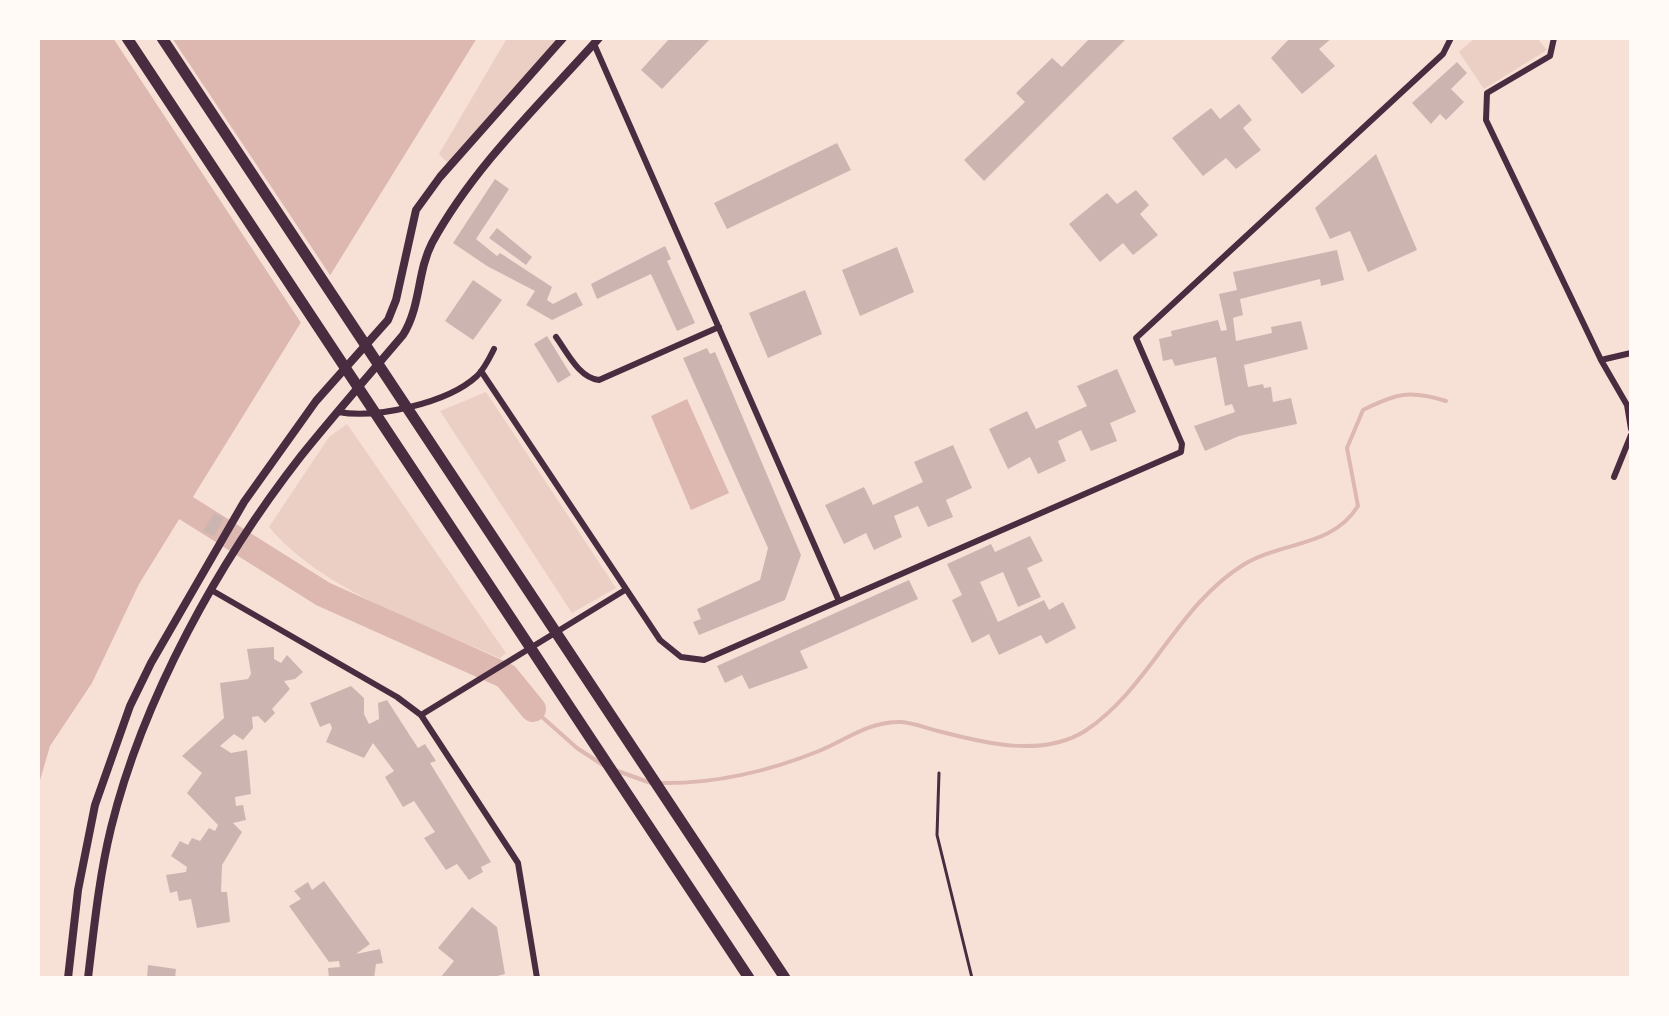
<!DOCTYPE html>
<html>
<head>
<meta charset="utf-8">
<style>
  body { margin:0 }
  #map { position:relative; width:1669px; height:1016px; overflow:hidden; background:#f7e1d7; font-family:Jost,sans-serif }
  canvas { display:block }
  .frame { position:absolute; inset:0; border:40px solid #fffaf5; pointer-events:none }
</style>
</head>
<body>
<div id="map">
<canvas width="1669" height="1016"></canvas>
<div class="frame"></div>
</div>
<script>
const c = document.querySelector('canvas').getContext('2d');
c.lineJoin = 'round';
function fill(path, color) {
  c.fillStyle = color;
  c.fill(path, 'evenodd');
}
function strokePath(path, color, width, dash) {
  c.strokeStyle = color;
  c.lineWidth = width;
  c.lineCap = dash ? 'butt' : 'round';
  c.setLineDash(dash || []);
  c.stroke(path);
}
const green = new Path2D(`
  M507 38H564L450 165 439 154Z
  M1475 38H1537L1547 50 1484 89 1459 52Z
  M486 392 616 588 572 613 440 411Z
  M347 424 506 653 500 658C427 626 320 589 269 527L329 437Z`);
const water = new Path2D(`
  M38 38H477L139 584 92 683 50 746 38 787Z
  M687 399 729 493 691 510 651 416Z`);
const pier = new Path2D(`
  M113 38H172L334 281 305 329Z`);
const stream = new Path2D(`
  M533 709 577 748 603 765
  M615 770 651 783
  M660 783C716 784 767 772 819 751 846 740 866 723 897 722 910 721 925 728 938 731 984 743 1042 758 1085 731 1149 689 1177 606 1243 565 1281 541 1332 548 1358 506L1347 448 1363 410C1397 393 1409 390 1446 401`);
const river = new Path2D(`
  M159 491 323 594 506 676 533 709`);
const building = new Path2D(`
  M670 38H711L662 89 641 70Z
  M1090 38H1127L984 181 964 160 1025 102 1016 93 1052 58 1062 67Z
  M1290 38H1332L1319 49 1335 66 1302 94 1271 58Z
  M1457 62 1467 73 1451 89 1464 102 1446 120 1440 114 1431 124 1412 103Z
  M1239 104 1252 120 1243 128 1261 150 1236 169 1226 158 1203 176 1172 138 1211 108 1220 119Z
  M837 143 851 170 727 229 714 203Z
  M1376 154 1417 250 1368 272 1350 231 1330 239 1315 208Z
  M495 179 509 189 476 239 497 256 500 253 552 287 547 300 553 304 576 292 583 305 552 320 526 305 535 291 487 266 453 243Z
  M1136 190 1149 205 1140 214 1158 235 1133 255 1123 243 1100 262 1069 224 1107 193 1117 204Z
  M497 228 532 257 526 265 489 238Z
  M665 246 671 259 667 261 695 323 677 331 651 274 597 299 591 284Z
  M897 247 914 292 860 316 842 270Z
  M1337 250 1344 280 1321 286 1320 279 1240 299 1243 315 1233 318 1236 341 1272 333 1271 327 1301 321 1308 349 1244 365 1248 387 1263 384 1264 388 1271 387 1273 402 1291 398 1297 424 1239 436 1205 451 1194 426 1235 412 1232 404 1225 406 1216 357 1175 366 1172 359 1163 361 1159 339 1172 336 1171 331 1218 320 1221 331 1227 330 1219 294 1237 290 1233 272Z
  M473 280 502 300 473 340 445 321Z
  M805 290 822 334 768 358 749 313Z
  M547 336 571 375 558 383 534 344Z
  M707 348 710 354 715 352 801 555 785 600 699 635 693 622 701 619 697 609 760 580 768 548 683 358Z
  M1117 369 1136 412 1110 423 1117 441 1091 451 1081 430 1058 441 1066 461 1038 474 1030 457 1008 469 989 429 1027 411 1036 429 1087 406 1077 386Z
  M953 445 972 488 946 500 953 517 928 527 918 506 894 516 902 537 874 550 866 533 844 544 825 505 864 487 873 505 923 482 914 462Z
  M214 513 224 518 214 536 203 531Z
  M1030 536 1043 561 1027 568 1041 597 1018 607 1003 572 980 582 998 622 1044 600 1049 610 1063 602 1076 628 1046 644 1041 635 999 655 989 634 972 643 952 600 962 595 947 564 991 544 995 552Z
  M909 580 918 599 800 651 808 668 749 689 742 675 725 683 717 666Z
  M274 647V659L281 663 287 655 303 672 295 679 284 681 290 689 272 709 275 713 265 723 258 716 252 717 253 728 243 740 234 734 220 746 231 753 247 750 251 794 235 797 236 806 243 805 246 820 233 823 242 832 222 865 221 892H227L230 922 197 928 191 899 179 901 177 891 170 893 166 875 186 872 187 867 171 856 180 841 188 845 192 838 200 841 209 828 215 831 218 825 187 793 202 773 182 756 224 718 220 683 248 679 251 674 247 649Z
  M351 686 364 698V714L369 724 379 719 378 703 387 700 418 748 425 744 436 761 430 763 491 862 481 867 483 872 469 880 457 864 446 870 424 838 435 832 414 801 403 807 385 777 394 771 373 743 364 758 326 742 332 728 330 723 320 727 310 703Z
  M324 881 370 944 356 954 380 949 383 963 376 964 374 978H329L328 968 340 967 339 961 329 962 289 906 301 899 294 891 308 882 312 890Z
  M472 907 497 927 505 974 489 978H440L454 961 438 948Z
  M148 965 176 969 175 978H147Z`);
const service = new Path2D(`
  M939 773 937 835 972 978`);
const minor = new Path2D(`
  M1554 38 1550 56 1487 93 1486 120 1601 360 1627 405 1631 429
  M594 44 839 601
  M556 337C567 352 579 378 599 380L719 327
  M1601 360 1631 353
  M481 371 660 640 681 657 704 660 1181 452 1182 444 1136 338 1443 54 1451 38
  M338 412C376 419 448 403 477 376 485 368 489 359 494 349
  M1614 477 1631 435
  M213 591 397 697 421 715 518 863 537 978
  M421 715 625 590`);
const tertiary = new Path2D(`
  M68 978 78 890 95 805 130 706 151 663 244 502 316 401 388 320 396 300 416 210 440 177 563 38
  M88 978C94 928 99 877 111 828 143 698 219 561 301 456 334 415 369 375 403 335 421 306 417 272 432 243 474 166 541 103 599 38`);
const motorway = new Path2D(`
  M127 38 749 978
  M162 38 785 978`);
fill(green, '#ebcfc5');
fill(water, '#dcb8b0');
fill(pier, '#f7e1d7');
strokePath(stream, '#dcb8b0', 4);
strokePath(river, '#dcb8b0', 26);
fill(building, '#ccb4b1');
strokePath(service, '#4a2c40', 3);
strokePath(minor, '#4a2c40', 6);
strokePath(tertiary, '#4a2c40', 8);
strokePath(motorway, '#4a2c40', 11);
</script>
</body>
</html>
